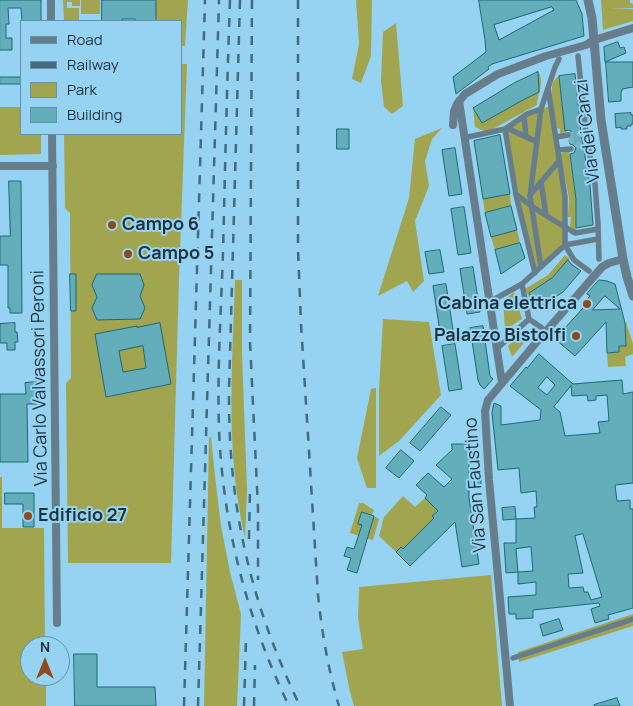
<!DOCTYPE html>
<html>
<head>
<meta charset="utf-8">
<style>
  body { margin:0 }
  #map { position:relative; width:633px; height:706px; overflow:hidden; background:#96d2f1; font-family:Manrope,sans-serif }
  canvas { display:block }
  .legend { position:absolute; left:20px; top:20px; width:162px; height:115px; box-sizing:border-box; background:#96d2f1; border:1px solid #6492aa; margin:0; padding:6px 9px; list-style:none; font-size:15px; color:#1a333f }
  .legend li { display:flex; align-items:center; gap:10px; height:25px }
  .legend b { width:25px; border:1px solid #6492aa }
  .north { position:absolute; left:20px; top:636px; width:50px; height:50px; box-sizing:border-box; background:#96d2f1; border:1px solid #6492aa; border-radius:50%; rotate:0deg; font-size:14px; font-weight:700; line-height:20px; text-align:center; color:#1a333f }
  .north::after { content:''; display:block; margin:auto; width:18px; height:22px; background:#8e4a1d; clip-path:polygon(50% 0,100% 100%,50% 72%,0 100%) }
</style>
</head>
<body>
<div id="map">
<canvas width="633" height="706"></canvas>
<ul class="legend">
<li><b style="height:6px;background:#667e8b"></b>Road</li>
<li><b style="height:6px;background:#456a7c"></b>Railway</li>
<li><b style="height:14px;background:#a2a54f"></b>Park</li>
<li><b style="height:14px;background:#64adba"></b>Building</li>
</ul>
<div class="north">N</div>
</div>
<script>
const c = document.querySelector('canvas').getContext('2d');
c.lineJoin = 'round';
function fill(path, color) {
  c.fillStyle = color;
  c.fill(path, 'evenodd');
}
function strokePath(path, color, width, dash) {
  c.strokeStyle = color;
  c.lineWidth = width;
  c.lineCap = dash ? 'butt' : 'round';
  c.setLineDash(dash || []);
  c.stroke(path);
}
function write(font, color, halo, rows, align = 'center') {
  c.font = font + ' Manrope,sans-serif';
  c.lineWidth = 4;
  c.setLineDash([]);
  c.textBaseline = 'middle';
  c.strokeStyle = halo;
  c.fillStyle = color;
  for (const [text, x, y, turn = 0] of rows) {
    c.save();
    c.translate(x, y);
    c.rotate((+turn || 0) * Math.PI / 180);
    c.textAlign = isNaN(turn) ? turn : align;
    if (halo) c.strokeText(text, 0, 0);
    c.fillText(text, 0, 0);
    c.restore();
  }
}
const green = new Path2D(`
  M63 0H80V6H72V2H67V8H79V21H64Z
  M81 0H100V14H81Z
  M156 0H188L185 46H181V21H156Z
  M356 0H372L371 56 361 83 352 79 359 44Z
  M601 0H630V3L633 4V8H609L633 9V21L603 30Z
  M396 23 403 106 392 114 384 107 381 81 383 32Z
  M181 64H187L179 278 171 563H68L66 383 71 378 70 213 65 208 64 134H181Z
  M538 71C545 83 538 92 537 105L487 132 475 127 473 108 482 122 521 101 539 92 538 73H536L535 72Z
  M559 76 566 132 560 134V129L557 128C555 116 551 99 552 86 553 81 556 78 559 76Z
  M551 106 565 197V245L535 273 505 129 541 109Z
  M0 107H21V134H41V154L0 155Z
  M442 128 432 139 425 161 429 186 415 221 424 281 413 292 407 281 378 296 409 198 415 139Z
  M569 151 576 199V232L570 226 571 217H568L569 198 560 154Z
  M510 194 511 206 485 213 483 199Z
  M517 230 520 243 495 250 491 237Z
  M565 255 570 259 552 278 529 293 538 306 534 308 525 289 548 275Z
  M235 280H242V353L247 490 245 539C241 519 237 499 235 478 228 412 233 346 235 280Z
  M514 292 522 319 505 330 503 301Z
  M383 319 429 322 441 395 399 441 379 456V390Z
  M626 322 633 344V354L625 357 626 366 608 367 607 353 619 352V346H626L625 323Z
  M525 329 529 337 512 357 508 346Z
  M376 388V488H367L357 458 371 389Z
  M211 437 215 476 221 526 230 572 241 614 237 706H204L209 438Z
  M0 477H2V528H44L45 646H30V676H46V706H0Z
  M403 496 415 507 425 498 438 510 432 516 434 518 403 549 401 548 396 552 379 536 384 517Z
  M359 503H363L374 510 372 515 359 524 362 525 361 528 374 516 379 519 373 540 350 533Z
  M491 575 502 706H354L350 692 342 652 363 649 358 618 359 587Z
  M633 614V626L519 662 518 652Z`);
const building = new Path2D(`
  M0 0H41V21H22L21 8H8L9 24H6V38H12V50H0Z
  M102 0H156V21H135V19H122V21H102Z
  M479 0H576L582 14 584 36 492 64 488 67 489 69 456 94 453 77 486 52 485 40ZM552 7 554 10 499 40 494 25Z
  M618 42 620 48 624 47 626 53 605 62 604 47Z
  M606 62H633V87L622 89V91L621 92V101L609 102Z
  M538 72 539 92 521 101 482 123 473 108 514 83Z
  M575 74 581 133 590 185 593 225 576 228V199L570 154 574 153 576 148 573 145 570 144 569 140 572 137V132L569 130 565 131 559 76Z
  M0 77H21V84H0Z
  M631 113V115H633V124H631V126H627V129H621V127L616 128 615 114Z
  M337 129H349V149H337Z
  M500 135 510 194 483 199 474 141Z
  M455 148 462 194 449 196 442 150Z
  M9 181H21L22 313H10V308H8V265H0V236H10Z
  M511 206 517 230 491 237 485 213Z
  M464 207 471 253 458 255 451 209Z
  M520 243 525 258 501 274 495 250Z
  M440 250 444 272 429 274 425 252Z
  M568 260 571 264 581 271 563 292 539 308 529 293 552 278Z
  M473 267 480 312 467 314 460 269Z
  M70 274H76V311H71Z
  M97 274H140L144 285 140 296 145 308 140 319 97 320 92 308 97 297 92 285Z
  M599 280 607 281 615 284 625 323 626 346H619V352L607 353 606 322 575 356 555 339 584 307 582 305 590 296 587 294ZM605 296 620 309 593 310Z
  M446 284 453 330 440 332 433 286Z
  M15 323V332H17L18 342H15V350H7V343H0V324Z
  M160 323 171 384 106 397 95 334 137 326V327ZM143 346 146 368 123 372 119 351Z
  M483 326 490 376 493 379 484 389 480 385 478 380 470 328Z
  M455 344 462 389 449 391 442 346Z
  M539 354 573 384 622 380 623 394 633 392V483L615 485 617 501 630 500V509H633V608L608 615 609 619 595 623 591 609 600 606 599 603 533 610V618L516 619V614H509L508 597 536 595V582L518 584V572L506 573 504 543H516V519L535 518 534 507H537L536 491 521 493 519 468 498 470 492 413 493 407 494 403 501 406V425L540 420 541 410 510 386 526 367 527 368ZM547 377 555 385 547 395 538 388ZM571 386 572 396 587 395 588 401 596 400V396L607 395 609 421 598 422 600 433 565 436 560 412 554 407ZM583 534 602 597 591 600 588 592H584L583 587 569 588 568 574 583 573 575 536ZM531 547 533 571 518 572 516 549Z
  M38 382V404H27L28 462H0V394H26L25 383Z
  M441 407 451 415 420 451 410 443Z
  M452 444H469V476L481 475V486H469V498L479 564 462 567 455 522 410 566 396 552 401 547 403 549 434 518 432 516 438 511 425 498 427 495 416 485 428 473 444 487 452 479 436 465 452 450Z
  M401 450 414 461 399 478 386 468Z
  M5 493H34V527H23V504H5Z
  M515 507 516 519 503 520 502 508Z
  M362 512 374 516 357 573 347 570 351 558 344 556 347 547 354 549 362 525 358 524Z
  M559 619 563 630 543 636 540 625Z
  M74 654H97V687H155L156 706H75Z
  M617 698 620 706H595L594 705Z`);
const pedestrianTunnel = new Path2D(`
  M568 135 582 134
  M569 139 582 147`);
const pedestrian = new Path2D(`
  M578 56 586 133 595 184 598 224 599 259
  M524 116 526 137
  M507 128 537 142
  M468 137 505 129
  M556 137 568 135
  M558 150 571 149
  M541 182 546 215
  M517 195C535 210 555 221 575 233L598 229
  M530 195 559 161
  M541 267 530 196 541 109 555 67 559 59
  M589 271 574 260 565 245 598 239
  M535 273 516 195 505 129 527 114 541 109
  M493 300 522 284
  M542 328 529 319 522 284 565 245V197L548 88
  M500 346 529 319
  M513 658 633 619`);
const minor = new Path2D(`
  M51 0V21
  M459 101 502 383
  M453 125 454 111 457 104 465 94 498 74 546 56 586 45 594 40 633 28
  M52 134 57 623
  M0 166H53
  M510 706 489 480 485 411 488 400 535 344 602 267 609 263 623 259`);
const tertiary = new Path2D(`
  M588 0 592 18 601 120 614 202 623 259 627 277 633 296`);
const rail = new Path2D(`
  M230 0C227 84 225 169 223 253 221 312 217 371 219 430 223 526 247 619 289 706
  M240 0 229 390C228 506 250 602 300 706
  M252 0 250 342 258 508V580
  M298 0V249L301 324 318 595C322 633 328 669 339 706
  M249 539 250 489
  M184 706 205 0
  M198 706 219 0
  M244 706 246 639
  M254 706 255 665`);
const markers = [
  [112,225,5,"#8e4a1d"],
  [128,254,5,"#8e4a1d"],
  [587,304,5,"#8e4a1d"],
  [576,336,5,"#8e4a1d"],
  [28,516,5,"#8e4a1d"]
];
const streetNames = [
  ["Via dei Canzi",588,131,-97],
  ["Via Carlo Valvassori Peroni",40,378,-91],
  ["Via San Faustino",476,485,-94]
];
const poiNames = [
  ["Campo 6",122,225],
  ["Campo 5",138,254],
  ["Cabina elettrica",577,304,"right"],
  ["Palazzo Bistolfi",566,336,"right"],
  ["Edificio 27",38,516]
];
fill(green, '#a2a54f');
fill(building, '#64adba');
strokePath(building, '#1b6a77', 1);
strokePath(pedestrianTunnel, '#7db2cd', 5.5, [5.5, 3]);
strokePath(pedestrian, '#667e8b', 5.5);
strokePath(minor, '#667e8b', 8);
strokePath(tertiary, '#667e8b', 9);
strokePath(rail, '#456a7c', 2.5, [9, 9]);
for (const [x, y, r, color] of markers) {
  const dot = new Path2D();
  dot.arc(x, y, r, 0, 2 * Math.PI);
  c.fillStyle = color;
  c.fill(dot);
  strokePath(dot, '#96d2f1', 2);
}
write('18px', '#1a333f', '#96d2f1', streetNames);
write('bold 18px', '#1a333f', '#96d2f1', poiNames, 'left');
</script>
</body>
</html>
